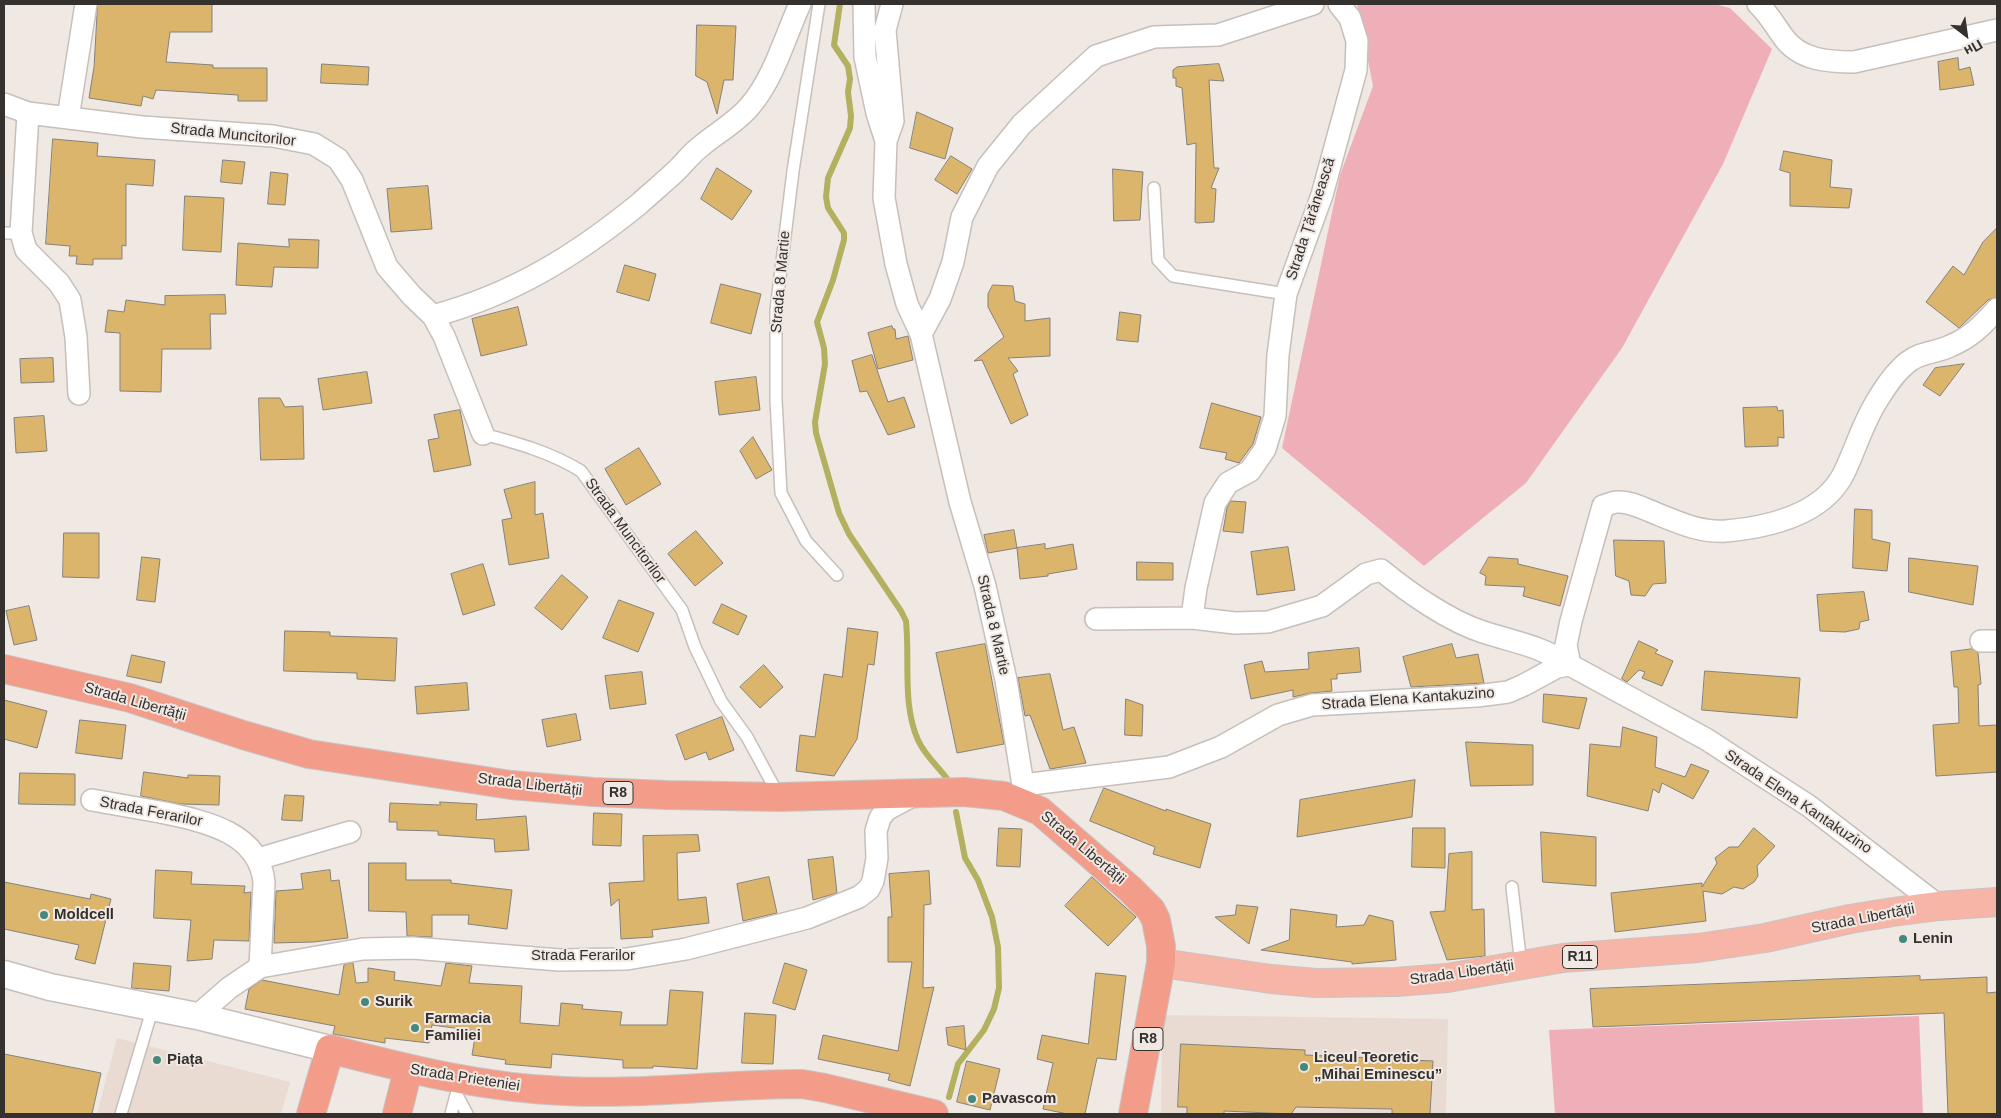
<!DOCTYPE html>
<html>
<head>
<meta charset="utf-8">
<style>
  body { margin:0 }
  #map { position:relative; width:2001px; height:1118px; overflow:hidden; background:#f0e8e3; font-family:Arial,sans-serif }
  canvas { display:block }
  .frame { position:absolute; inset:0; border:5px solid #34312f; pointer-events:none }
  .north { position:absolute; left:1941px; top:10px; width:50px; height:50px; -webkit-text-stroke:4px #f0e8e3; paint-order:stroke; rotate:150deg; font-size:14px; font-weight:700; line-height:20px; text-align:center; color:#34312f }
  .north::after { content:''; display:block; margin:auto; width:18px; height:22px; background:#34312f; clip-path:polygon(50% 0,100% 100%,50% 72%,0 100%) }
</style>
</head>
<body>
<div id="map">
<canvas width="2001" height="1118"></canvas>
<div class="frame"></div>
<div class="north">Пн</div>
</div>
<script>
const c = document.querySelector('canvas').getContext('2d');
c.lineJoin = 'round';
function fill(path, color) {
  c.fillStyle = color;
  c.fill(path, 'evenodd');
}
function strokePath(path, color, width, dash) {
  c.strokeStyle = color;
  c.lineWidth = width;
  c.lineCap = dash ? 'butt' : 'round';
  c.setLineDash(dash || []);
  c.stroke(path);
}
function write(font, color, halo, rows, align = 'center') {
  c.font = font + ' Arial,sans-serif';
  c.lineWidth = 4;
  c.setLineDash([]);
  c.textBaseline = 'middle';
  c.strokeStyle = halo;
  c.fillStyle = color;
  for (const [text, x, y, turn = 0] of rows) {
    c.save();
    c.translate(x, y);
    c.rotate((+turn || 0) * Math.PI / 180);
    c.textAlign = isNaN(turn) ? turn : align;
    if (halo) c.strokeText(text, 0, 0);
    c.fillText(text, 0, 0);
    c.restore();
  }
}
const built = new Path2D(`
  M1162 1015 1448 1019 1446 1114H1161Z
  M117 1038 290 1082 281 1114H97Z`);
const green = new Path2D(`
  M1357 4H1714L1730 8 1772 49 1723 164 1622 348 1526 483 1424 566 1282 448 1340 175 1373 86Z
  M1919 1016 1923 1114H1555L1549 1030Z`);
const stream = new Path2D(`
  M840 4 834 45 848 66 850 79 848 92 851 116 850 128 828 178 826 197 828 208 844 233V240L833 280 817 322 824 348 825 364 815 422 816 433 839 513 849 534 901 611 906 621C910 659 902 705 918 740 925 756 938 766 948 780
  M949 1097 958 1064 984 1030 994 1009 999 988 998 947 992 917 978 880 965 858 956 812`);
const building = new Path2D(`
  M98 4H212V32H170L166 62 213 65V68H267V101H238V95L156 90 153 99 143 96 141 106 89 98 94 67Z
  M697 25 736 26 733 80H724L717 114 707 82 696 76Z
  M1958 58 1959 70 1970 67 1974 85 1940 90 1938 62Z
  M322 64 369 67 368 85 321 83Z
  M1219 64 1224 81 1209 80 1214 168H1219L1211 188 1216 189 1214 222 1197 223 1195 222 1196 143 1187 145 1182 88 1176 86V78H1173V70L1177 67Z
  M917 112 953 128 945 159 910 148Z
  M53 139 98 143 97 156 155 160 153 186 126 184V246L122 245V259H93V265L76 264 77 256H69L70 246 46 244Z
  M1784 151 1832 160 1830 187 1852 189 1849 208 1790 206V173L1780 170Z
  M951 156 972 169 957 194 935 180Z
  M223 160 245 162 242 184 221 182Z
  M717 168 752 191 732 220 701 199Z
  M1113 169 1143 172 1140 220 1114 221Z
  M271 172 288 174 285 205 268 204Z
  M428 186 432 229 391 232 387 189Z
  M185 196 224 198 221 252 183 250Z
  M1997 228V297L1988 300 1959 328 1926 302 1953 266 1964 275 1983 242Z
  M289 239 319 240 318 268 274 267 272 287 236 285 238 243 289 247Z
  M625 265 656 274 649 301 617 292Z
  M721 284 761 294 751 334 711 323Z
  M993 285 1013 286 1015 301 1025 304V321L1050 318V356L1008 358 1018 371 1013 374 1028 415 1011 424 982 360 974 361 1004 337 988 307V294Z
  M225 295 226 314H210L211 349H162L161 392 120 391V333L105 332 108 310 124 312 126 300 165 305V296Z
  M518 307 527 345 481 356 472 319Z
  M1120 312 1141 315 1138 342 1117 340Z
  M892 326 893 329H895L896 339 908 336 913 360 878 369 868 333Z
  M872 355 888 402 904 397 915 427 888 435 867 391 860 392 852 361Z
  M53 358 54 382 21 383 20 359Z
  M1964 364 1940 396 1923 385 1935 368Z
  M367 372 372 403 323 410 318 379Z
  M756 377 760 410 719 415 715 382Z
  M259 398H280L285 407 303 406 304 459 261 460Z
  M1212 403 1261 417 1253 444 1239 463 1225 459 1227 453 1200 448Z
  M1777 407 1778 411 1783 410 1784 438 1778 437V446L1745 447 1743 408Z
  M460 410 471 465 434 472 428 440 439 438 434 415Z
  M44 416 47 451 16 453 14 418Z
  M753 437 772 470 756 479 740 451Z
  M639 448 661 484 626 505 605 469Z
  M535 482V515L543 513 549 558 509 565 502 520 512 518 504 490Z
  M1231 501 1246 502 1243 533 1223 531 1227 508Z
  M1855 509 1872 510V539L1890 543 1887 571 1853 568Z
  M1014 530 1017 548 988 553 984 535Z
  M696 531 723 563 695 586 668 554Z
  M64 533H99V578L63 577Z
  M1614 540 1664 541 1666 583 1653 584 1645 596 1631 595 1629 581 1616 576Z
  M1045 544V549L1073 544 1077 569 1048 574V576L1020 579 1017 548Z
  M1288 547 1295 590 1257 595 1251 552Z
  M142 557 160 559 155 602 137 600Z
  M1489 557 1518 559V564L1568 576 1560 606 1523 596 1525 587 1485 585 1486 576 1480 573Z
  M1909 558 1978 566 1973 605 1909 592Z
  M1137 562 1173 563V580H1137Z
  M483 564 495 605 463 615 451 574Z
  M562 575 588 597 562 630 535 608Z
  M1864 592 1869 620 1860 622 1859 629 1845 632 1820 631 1817 595Z
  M619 600 654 613 638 652 603 638Z
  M722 604 747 616 738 635 713 623Z
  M29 606 37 640 14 645 6 611Z
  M848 628 878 632 874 665 868 664 857 739 834 776 796 771 800 735 815 737 824 674 842 677Z
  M285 631 330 632V636L397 638 395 681 357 679V673L284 671Z
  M1639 641 1658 650 1655 653 1673 661 1662 686 1642 678 1645 672 1639 670 1627 682 1622 679Z
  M985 644 1004 744 957 753 936 653Z
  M1452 644 1456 658 1478 654 1484 683 1411 687 1403 657Z
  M1359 648 1361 672 1337 674V679H1331L1332 691 1311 693 1293 697V690L1251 699 1244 665 1262 661 1265 672 1309 669 1308 653Z
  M1972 649 1978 653 1981 684 1978 685 1979 726 1997 725V772L1936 776 1933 725 1959 723 1958 687H1954L1951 652Z
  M132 655 165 662 161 683 127 676Z
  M764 665 783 687 760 708 740 687Z
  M1705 671 1800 678 1797 718 1702 710Z
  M642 672 646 704 610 709 605 676Z
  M1050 674 1063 730 1074 727 1086 763 1050 769 1030 715 1025 716 1018 678Z
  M467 683 469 710 417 714 415 687Z
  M1544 694 1587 698 1579 729 1543 722Z
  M1126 699 1143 705 1142 736 1125 735Z
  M4 700 47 711 37 748 4 739Z
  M576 714 581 740 547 747 542 720Z
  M722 717 734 750 709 760 706 752 685 760 676 735Z
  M80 720 126 725 122 759 76 753Z
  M1623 727 1657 737 1655 767 1685 777 1691 764 1709 771 1693 799 1662 783 1659 793 1653 789 1648 811 1587 796 1590 744 1620 747Z
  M1466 742 1533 745V785L1471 786Z
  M144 772 188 778V775L220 776 219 805 180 804 141 796Z
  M20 773 75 774V805L19 804Z
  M1415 780 1412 817 1297 837 1300 800Z
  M1104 788 1166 811V809L1211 824 1200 868 1153 854 1155 847 1090 821Z
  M285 795 304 796 302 821 282 820Z
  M440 802 477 804 476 820 526 816 529 850 495 852 494 839 438 835V831L397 830V822H389L390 803 440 805Z
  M594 813 622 814 621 846 593 845Z
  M999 828 1022 829 1020 867 997 866Z
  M1413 828H1445V868L1412 867Z
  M1754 828 1775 846 1757 866 1758 876 1754 882 1743 889 1734 887 1722 894 1703 891 1706 921 1615 932 1611 893 1702 883V887L1717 863 1715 858 1729 847H1738Z
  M1541 832 1596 837V886L1543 882Z
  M698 835 700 851 677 853 678 900 706 897 709 923 652 930 653 937 621 939 619 899 611 906 609 883 644 881 643 836Z
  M1472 852V910L1484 909 1485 956 1447 960 1430 912 1445 911 1449 854Z
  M833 857 837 893 813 900 808 860Z
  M369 863H406V880H451V883L512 890 507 929 468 924 469 915H432V937L407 936 406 912 369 911Z
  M156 870 192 872 191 884 245 886 244 893 251 892 249 941 214 940 212 959 187 961 191 920 154 918Z
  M330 870 331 881 339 880 348 938 313 942 274 943 276 891 303 889 301 874Z
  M929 871 931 904 924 905 923 988 934 987 910 1086 888 1080 890 1074 818 1059 823 1035 898 1051 912 962H888V917H892L889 874Z
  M769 877 777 913 743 921 737 884Z
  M1092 877 1136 917 1108 946 1065 906Z
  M4 882 90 899 91 894 111 899 95 964 75 959 79 945 4 929Z
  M1237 905 1258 907 1249 944 1215 917 1235 915Z
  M1291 909 1337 915 1336 927 1364 925 1369 915 1393 921 1396 960 1352 964V962L1261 950 1289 940Z
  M134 963 171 966 169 991 132 988Z
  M353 963 356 983 368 982V968L395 972 394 980 441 986 446 963 472 966 469 983 522 986 520 1023 559 1026 561 1003 583 1005 582 1009 622 1012 620 1025H667L670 990 703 992 697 1069 653 1066V1068H623V1060L552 1054 551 1068 505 1064 506 1060 472 1055 476 1031 432 1025 429 1043 385 1038V1043L333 1034 335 1026 245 1009 249 989 262 980 339 995 344 965Z
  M785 963 807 970 795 1010 773 1003Z
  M1096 973 1126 976 1116 1060 1097 1058 1085 1114H1068L1043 1109 1053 1063 1037 1059 1042 1035 1088 1044Z
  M1920 976V980L1987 977V993L1997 992V1114H1948L1944 1013 1593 1027 1590 989Z
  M745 1013 776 1015 773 1064 742 1063Z
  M964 1026 966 1050 948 1045 946 1028Z
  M1181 1044 1305 1050V1055L1433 1061 1430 1114H1392V1109L1296 1107 1291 1114 1224 1111V1114H1187V1107H1178Z
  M4 1054 101 1073 92 1114H4Z
  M967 1061 1000 1069 990 1110 957 1102Z`);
const service = new Path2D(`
  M819 4 793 171 776 310V400L781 493 806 541 837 575
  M1154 188 1158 260 1173 276 1286 294
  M4 233H21
  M483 434C517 443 550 452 581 471L682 610 695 647 721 701 747 737 779 796
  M1512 887 1521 965
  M457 1095 467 1114
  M121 1114 153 1007
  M451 1114 460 1080`);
const minor = new Path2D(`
  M864 4 865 57 877 113 886 141
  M892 4 885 30 893 121 886 141 884 198 896 264 907 304 921 334 960 502 985 586 1006 680 1023 785 1022 799
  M1758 4C1769 14 1775 26 1784 38 1800 60 1828 62 1854 62L1997 30
  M4 104 28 113 142 127 273 136 314 144 338 159 352 180 387 267 412 296 433 316C514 294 575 256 639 204 652 192 666 181 679 168 686 161 692 153 700 147 716 133 736 123 750 106 774 78 785 37 800 4
  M28 113 21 233 26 250 59 283 70 300 76 337 79 394
  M68 118 86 4
  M433 316 444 336 483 434
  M921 334 940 299 953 262 962 217 988 166 1022 124 1096 56 1154 37 1218 35 1313 4
  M1192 618 1196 588 1215 503 1228 483 1250 471 1265 449 1275 416 1278 355 1286 294 1322 195 1356 70 1357 41 1350 18 1339 4
  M1096 619 1192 618 1235 623 1268 622 1322 606 1366 574 1381 570C1409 593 1449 621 1483 632 1517 643 1538 645 1570 665
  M1981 641H1997
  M1570 665 1566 645 1571 621 1603 506C1607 505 1613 502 1617 502 1628 501 1641 507 1650 511 1675 521 1699 533 1726 531 1770 527 1823 515 1844 473 1855 450 1862 426 1875 404 1884 389 1894 373 1908 362 1920 352 1936 353 1950 346 1970 338 1983 325 1997 309
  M1023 785 1169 767 1221 747 1278 715 1312 705 1477 696 1508 692 1524 685 1557 667 1570 665 1706 739 1809 806 1939 906
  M92 800C115 804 138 808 160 812 202 821 259 831 264 882L260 967
  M258 859 350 832
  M197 1016 229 988 260 967 363 949 413 948 559 960 627 959 686 949 807 918 859 897 869 889 873 881 877 858 876 831 880 818 886 810 916 794`);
const tertiary = new Path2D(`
  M4 974 50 987 197 1016 330 1049`);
const primary = new Path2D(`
  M1161 963 1271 979 1316 983 1396 982 1447 978 1563 958 1698 948 1765 938 1850 919 1893 912 1939 906 1997 902`);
const trunk = new Path2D(`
  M4 669 130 698 243 735 309 754 511 785 593 792 667 795 780 797 964 792 1004 796 1040 811 1130 889 1151 910 1156 920 1161 946V963L1133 1114
  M311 1114 330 1049C407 1069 484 1088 564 1091 643 1095 722 1084 802 1084L825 1088 934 1114
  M397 1114 408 1070`);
const markers = [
  [44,915,5,"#45897c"],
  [1903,939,5,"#45897c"],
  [365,1002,5,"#45897c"],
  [415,1028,5,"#45897c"],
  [157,1060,5,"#45897c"],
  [1304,1067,5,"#45897c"],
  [972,1099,5,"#45897c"]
];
const shields = [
  [618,793,30],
  [1580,957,35],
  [1148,1039,30]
];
const shieldNames = [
  ["R8",618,793],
  ["R11",1580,957],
  ["R8",1148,1039]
];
const streetNames = [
  ["Strada Muncitorilor",233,135,6],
  ["Strada Țărănească",1311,219,-72],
  ["Strada 8 Martie",781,282,-85],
  ["Strada Muncitorilor",625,531,54],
  ["Strada 8 Martie",993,625,77],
  ["Strada Elena Kantakuzino",1408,699,-4],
  ["Strada Libertății",135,702,16],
  ["Strada Libertății",530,785,7],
  ["Strada Elena Kantakuzino",1798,802,34],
  ["Strada Ferarilor",151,812,11],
  ["Strada Libertății",1083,848,40],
  ["Strada Libertății",1863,919,-11],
  ["Strada Ferarilor",583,956],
  ["Strada Libertății",1462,973,-8],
  ["Strada Prieteniei",465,1078,9]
];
const poiNames = [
  ["Moldcell",54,915],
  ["Lenin",1913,939],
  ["Surik",375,1002],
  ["Farmacia",425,1019],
  ["Familiei",425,1036],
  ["Liceul Teoretic",1314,1058],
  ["„Mihai Eminescu”",1314,1075],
  ["Piața",167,1060],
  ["Pavascom",982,1099]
];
fill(built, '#e9dbd1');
fill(green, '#efafb9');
strokePath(stream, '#b3b060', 6);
fill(building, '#dcb56c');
strokePath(building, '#84817a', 1);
strokePath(service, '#c7bfba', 14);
strokePath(minor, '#c7bfba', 24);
strokePath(tertiary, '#c7bfba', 29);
strokePath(primary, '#c6c5c5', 30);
strokePath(trunk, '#c6c5c5', 30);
strokePath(service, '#fff', 11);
strokePath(minor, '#fff', 21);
strokePath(tertiary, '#fff', 26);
strokePath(primary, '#f6b5a7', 28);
strokePath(trunk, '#f39c8a', 28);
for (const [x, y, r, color] of markers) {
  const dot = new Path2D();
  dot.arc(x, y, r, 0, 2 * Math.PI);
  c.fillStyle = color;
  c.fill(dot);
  strokePath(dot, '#f0e8e3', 2);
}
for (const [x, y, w] of shields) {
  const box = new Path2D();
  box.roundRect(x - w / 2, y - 11.5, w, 23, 4);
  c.fillStyle = '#f0e8e3';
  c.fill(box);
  strokePath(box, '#34312f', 1);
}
write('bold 14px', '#34312f', null, shieldNames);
write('15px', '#34312f', '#f0e8e3', streetNames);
write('bold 15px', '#34312f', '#f0e8e3', poiNames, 'left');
</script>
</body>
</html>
